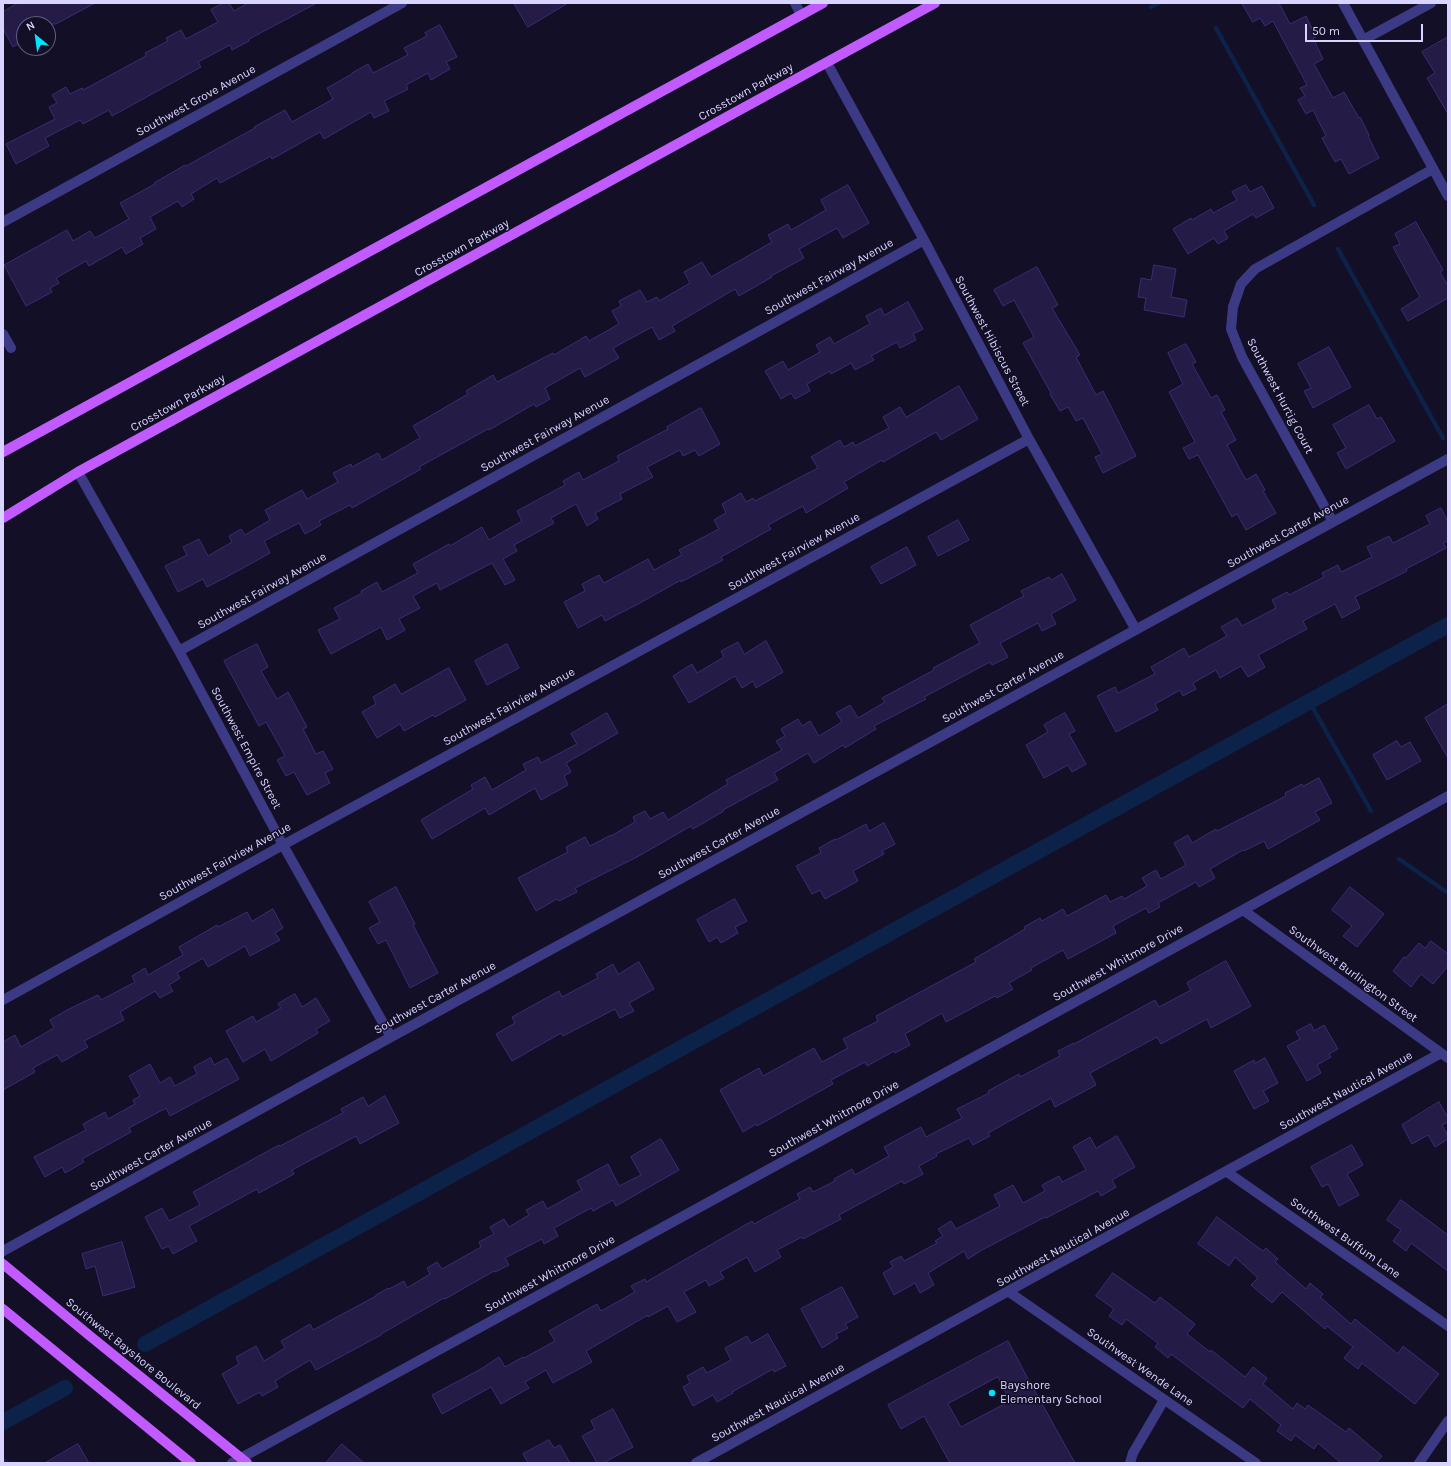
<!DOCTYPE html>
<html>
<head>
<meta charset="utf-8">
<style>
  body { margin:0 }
  #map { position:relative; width:1451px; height:1466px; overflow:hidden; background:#130f26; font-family:Karla,sans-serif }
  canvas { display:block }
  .frame { position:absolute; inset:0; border:4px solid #d9d4ff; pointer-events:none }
  .north { position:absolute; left:16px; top:16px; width:40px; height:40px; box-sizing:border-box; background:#130f26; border:1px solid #625e7d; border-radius:50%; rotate:331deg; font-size:11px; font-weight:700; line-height:16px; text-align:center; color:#d9d4ff }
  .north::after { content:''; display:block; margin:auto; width:14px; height:18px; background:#00e5ff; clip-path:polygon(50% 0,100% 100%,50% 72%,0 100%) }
  .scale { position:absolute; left:1305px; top:24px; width:118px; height:18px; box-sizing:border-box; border:2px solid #d9d4ff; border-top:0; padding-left:5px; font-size:12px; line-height:14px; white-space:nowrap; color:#d9d4ff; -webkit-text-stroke:3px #130f26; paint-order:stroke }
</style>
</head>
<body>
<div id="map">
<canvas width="1451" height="1466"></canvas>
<div class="frame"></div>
<div class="north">N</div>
<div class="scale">50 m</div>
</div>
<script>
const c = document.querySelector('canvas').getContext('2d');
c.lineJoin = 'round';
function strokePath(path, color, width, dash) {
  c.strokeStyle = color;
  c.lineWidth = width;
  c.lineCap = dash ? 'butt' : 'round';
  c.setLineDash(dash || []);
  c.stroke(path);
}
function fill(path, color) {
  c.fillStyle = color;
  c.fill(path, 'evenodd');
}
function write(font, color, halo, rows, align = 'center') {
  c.font = font + ' Karla,sans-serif';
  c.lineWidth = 3;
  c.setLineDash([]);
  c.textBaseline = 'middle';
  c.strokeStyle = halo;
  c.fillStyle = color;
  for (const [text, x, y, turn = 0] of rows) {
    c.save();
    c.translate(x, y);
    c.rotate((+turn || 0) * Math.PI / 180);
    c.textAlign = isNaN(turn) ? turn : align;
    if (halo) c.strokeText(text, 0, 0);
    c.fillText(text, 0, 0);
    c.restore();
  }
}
const stream = new Path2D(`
  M1151 7 1159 3
  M1216 28 1314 205
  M1338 249 1443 438
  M1309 701 1371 811
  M1399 859 1448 893
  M3 1460 7 1463`);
const canal = new Path2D(`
  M145 1344 1448 625
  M3 1422 65 1388`);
const building = new Path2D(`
  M18 3H95L56 24H24V41L13 47 3 29V12Z
  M223 3H229L234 11 248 3H317L249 39V41L232 50 230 45 198 62 201 67 112 116 109 110 83 124 80 120 45 138 49 146 16 164 6 144 55 119 49 107 57 103 52 95 66 87 70 94 82 88 83 90 146 56 145 53 168 41 166 38 181 30 186 39 218 22 211 10Z
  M514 3H568L528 27Z
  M1242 3H1279L1290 24 1306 16 1316 37 1313 38 1323 59 1314 64 1333 98 1344 92 1359 118 1360 117 1369 135 1368 136 1379 158 1349 174 1341 159 1335 162 1322 138 1326 136 1313 110 1306 114 1298 100 1305 96 1300 88 1307 85 1273 21 1265 26 1260 18 1253 22Z
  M440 25 457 57 446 62 450 69 431 80 428 73 406 85 408 89 384 101 389 111 374 118 371 112 324 139 320 132 272 159 271 156 220 183 217 178 191 194 194 199 182 207 178 201 150 217 156 229 140 238 143 244 126 254 122 247 89 266 86 261 56 278 59 283 50 288 52 292 26 306 4 265 67 230 73 241 90 231 95 238 129 219 120 203 155 184 154 183 185 165 186 166 255 128 254 127 285 110 292 122 333 99 327 88 352 74V73L368 64 373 73 408 55 404 48 427 36 425 33Z
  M1448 37V114L1427 78 1435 73 1422 52Z
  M848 185 869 223 843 238 837 228 799 249 804 258 771 276 772 277 739 296 735 289 672 326 675 331 659 340 652 327 613 348 619 358 585 377 580 368 545 388 550 399 536 407 534 404 489 430 488 429 419 467 421 469 352 508 350 505 319 521 321 525 305 534 299 523 264 541 270 553 234 573 207 587 203 579 178 592 165 566 187 555 183 547 199 539 208 556 232 542 229 536 241 529 245 535 270 520 265 510 302 490 307 499 338 482 333 473 351 464 352 467 378 453 382 460 420 438 413 426 468 394 466 391 493 375 497 382 553 353 554 355 586 336 589 341 619 324 612 311 621 306 619 301 640 290 647 302 657 297 659 301 690 283 684 272 702 262 711 277 772 242 768 235 788 224 791 230 826 210 821 200Z
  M1246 185 1250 192 1262 186 1274 208 1256 218 1253 214 1224 231 1228 238 1218 244 1214 238 1188 254 1173 229 1191 218 1192 220 1211 209 1213 213 1237 200 1232 192Z
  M1416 222 1443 270 1440 272 1448 286V298L1408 321 1401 309 1420 297 1393 247 1400 244 1395 234Z
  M1154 265 1176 269 1171 297 1187 300 1184 317 1144 310 1146 298 1138 297 1141 278 1151 280Z
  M1037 267 1058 305 1052 308 1080 355 1076 357 1096 395 1103 391 1136 456 1103 473 1095 457 1102 454 1083 418 1076 421 1068 407 1060 411 1050 394 1051 393 1023 343 1034 337 1014 300 1003 306 994 290Z
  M908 302 923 329 913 334 916 340 900 348 897 342 871 356 874 360 855 370 851 363 831 374 830 371 807 384 810 391 795 399 791 393 781 399 765 371 783 361 788 370 820 352 816 345 830 337 834 344 870 324 866 316 881 308 884 315Z
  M1186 344 1196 362 1192 364 1211 398 1217 395 1225 410 1221 412 1236 440 1227 445 1246 480 1256 474 1265 490 1263 491 1276 513 1246 530 1237 514 1232 517 1198 455 1189 459 1183 448 1195 442 1169 392 1183 384 1168 353Z
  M1329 347 1351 387 1313 408 1304 391 1311 388 1298 364Z
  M959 386 978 419 941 440 936 432 883 462 882 460 844 482 848 488 806 513 803 506 768 525 771 529 721 557 723 560 681 582V580L638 604 605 621 602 615 578 628 564 602 585 591 582 584 599 575 604 583 648 559 654 570 682 555 679 550 719 529 714 520 726 513 722 504 741 493 746 502 753 498 755 501 818 468 811 457 840 440 844 447 853 442 855 446 889 428 883 417 900 407 906 417Z
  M1369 405 1377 419 1381 417 1395 441 1346 469 1337 453 1346 448 1333 425Z
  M701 408 720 444 699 456 695 450 683 456 680 450 647 467 653 477 620 494 622 499 595 513 598 519 587 526 576 504 551 518 554 523 514 545 517 551 503 559 515 580 505 585 492 563 440 590 437 583 413 596 420 608 399 619 405 630 387 640 381 627 331 654 318 630 340 619 334 608 362 593 361 591 377 582 382 592 418 573 413 564 449 544 450 546 482 527 489 540 522 521 517 511 565 485 563 481 579 472 583 480 619 461 617 456 668 429 667 427Z
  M1441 508 1448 522V541L1443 543 1446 548 1406 569 1407 571 1355 597 1360 608 1342 618 1335 604 1303 621 1307 629 1258 655 1265 667 1248 677 1241 666 1220 678 1216 670 1193 683 1196 689 1183 696 1180 690 1155 704 1158 710 1116 732 1097 696 1115 687 1118 693 1155 674 1151 667 1184 648 1189 657 1227 636 1221 627 1237 618 1242 626 1276 608 1272 600 1287 592 1289 595 1324 577 1322 573 1338 565 1341 572 1372 557 1367 547 1389 536 1393 543 1430 524 1426 516Z
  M958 520 969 540 938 556 928 537Z
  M907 547 916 565 881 584 871 567Z
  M1062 574 1076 600 1051 614 1056 624 1042 631 1038 623 1000 643 1008 657 992 665 990 662 924 697 926 699 874 726 876 729 845 748 843 745 814 763 808 753 774 773 778 780 723 810 724 811 693 829 691 826 637 857 575 888 577 892 559 901 557 899 536 911 518 878 568 852 566 847 585 837 590 846 611 835V836L635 822 633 817 645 811 650 819 663 812 668 820 728 784 726 780 782 750 776 741 785 736 781 729 798 719 802 726 810 721 819 736 842 722 836 713 850 705 858 718 885 702 882 698 934 670 933 668 980 643 970 625 1024 596 1021 591 1049 577 1051 580Z
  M766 641 783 672 756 688 753 681 742 688 735 676 689 703 673 676 692 664 697 673 724 657 721 651 738 642 744 654Z
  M257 644 268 667 261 671 277 699 288 692 307 727 303 729 316 754 323 751 333 769 325 773 330 783 307 795 294 772 286 776 277 760 285 756 266 722 259 726 224 661Z
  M507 644 519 668 487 685 475 661Z
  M449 668 466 700 435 717 433 715 404 731 400 724 377 738 362 712 376 704 373 697 395 684 401 694Z
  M1448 704V758L1425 718Z
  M607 713 618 733 566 763 571 772 564 776 568 785 541 800 535 788 489 815 485 808 432 839 421 820 473 789 471 785 485 777 492 790 526 770 523 764 538 757 541 763 577 744 571 734Z
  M1065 713 1075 731 1069 734 1086 764 1072 772 1068 765 1044 778 1026 745 1048 732 1044 725Z
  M1397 741 1401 747 1410 742 1421 761 1387 780 1373 755Z
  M1319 778 1332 803 1315 812 1320 820 1268 849 1264 841 1244 851 1243 850 1210 869 1215 878 1199 887 1196 882 1158 903 1160 907 1149 913 1146 908 1113 926 1116 933 1068 959 1063 950 1031 968 1032 970 1009 983 1013 989 997 998 995 996 946 1022 942 1013 905 1034 910 1045 895 1053 894 1051 867 1066 865 1062 831 1080 833 1084 757 1126 756 1124 743 1132 720 1090 759 1068 763 1076 814 1048 822 1062 848 1048 843 1039 878 1021 876 1016 976 962 974 959 1025 929 1024 927 1040 918 1042 921 1063 909 1067 916 1106 895 1110 902 1122 896 1124 899 1147 886 1142 878 1156 870 1161 879 1186 865 1174 843 1188 835 1192 843 1216 829 1217 831 1286 796 1285 793 1302 784 1303 786Z
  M884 823 895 844 882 851 884 854 853 871 858 881 825 899 820 890 812 894 796 866 821 853 819 848 835 839 836 840 866 824 869 831Z
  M396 887 415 924 413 925 438 973 410 988 386 940 378 944 369 928 380 922 369 902Z
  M1350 887 1384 914 1357 947 1343 936 1352 926 1332 910Z
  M735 899 747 921 735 927 738 933 721 943 717 937 709 942 697 920Z
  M273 909 283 928 275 933 280 940 250 956 245 946 208 967 203 958 177 973 180 978 169 985 173 991 160 998 155 991 120 1012 124 1020 84 1041 88 1047 62 1062 57 1055 33 1068 35 1072 3 1090V1042L15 1035 21 1047 54 1028 50 1020 67 1010 98 995 101 1000 135 982 132 976 145 968 148 975 183 955 179 947 217 925 218 927 247 912 252 921Z
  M1431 941 1448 954V966L1433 984 1421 974 1411 987 1393 971 1404 957 1406 958 1419 943 1425 948Z
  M1226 961 1251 1006 1211 1028 1207 1019 1161 1044 1157 1037 1090 1073 1096 1085 1055 1107 1051 1098 988 1133 990 1136 973 1145 969 1138 936 1154 937 1156 919 1166 923 1174 904 1184 902 1181 839 1215 841 1219 803 1239 802 1237 777 1250 781 1257 755 1272 747 1257 720 1272 724 1278 709 1286 706 1280 684 1292 696 1312 677 1322 668 1306 648 1317V1315L586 1351 592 1362 553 1383 546 1370 525 1382 529 1388 501 1404 491 1387 442 1414 432 1395 481 1369 499 1357 505 1367 523 1357 524 1358 555 1341 549 1331 597 1304 601 1311 635 1292 631 1286 645 1279 646 1282 752 1221 754 1224 800 1199 797 1194 810 1187 813 1192 835 1181 834 1179 852 1169 855 1175 889 1156 884 1147 921 1127 926 1137 962 1118 957 1109 989 1093 988 1091 1019 1074 1020 1077 1060 1056 1058 1051 1074 1043V1044L1155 1000 1159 1007 1191 990 1187 983Z
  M639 962 654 989 629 1003 634 1011 620 1018 615 1009 563 1036 561 1033 512 1061 496 1034 515 1023 512 1017 559 991 562 997 598 978 596 974 613 964 618 974Z
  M295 994 302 1007 316 998 330 1021 316 1029 318 1033 271 1061 265 1049 243 1062 226 1031 253 1016 256 1022 281 1008 278 1004Z
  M1311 1024 1314 1031 1324 1025 1338 1049 1329 1054 1331 1057 1317 1065 1321 1073 1307 1081 1287 1046 1300 1039 1296 1032Z
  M211 1058 214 1065 227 1058 239 1079 170 1116 166 1108 129 1128 131 1132 82 1159 84 1162 65 1173 62 1167 45 1177 34 1157 86 1130 83 1124 105 1112 108 1119 135 1104 133 1100 140 1096 129 1076 150 1064 160 1083 170 1077 175 1086 197 1074 194 1067Z
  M1265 1058 1278 1083 1263 1091 1269 1101 1254 1109 1234 1071 1254 1060 1255 1063Z
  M385 1096 399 1123 360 1144 356 1136 292 1170 294 1174 259 1193 257 1189 189 1226 197 1241 173 1254 169 1246 162 1249 145 1217 162 1208 169 1221 200 1205 193 1192 279 1145 280 1146 343 1113 341 1109 363 1097 368 1106Z
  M1439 1102 1448 1118V1122L1442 1125 1448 1136V1139L1435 1147 1428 1135 1412 1144 1402 1125Z
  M1117 1136 1135 1167 1112 1180 1116 1187 1101 1196 1098 1191 1046 1218 1045 1217 982 1250 968 1259 964 1251 928 1273 934 1285 920 1293 915 1283 894 1295 883 1273 893 1267 890 1262 901 1256 904 1261 937 1243 935 1241 943 1236 938 1229 951 1221 956 1229 1000 1206 994 1195 1013 1185 1023 1203 1045 1191 1042 1185 1059 1176 1062 1182 1086 1170 1073 1147 1090 1137 1096 1148Z
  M661 1139 679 1170 616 1206 613 1200 593 1211 591 1208 554 1228 558 1236 544 1244 542 1239 505 1258 509 1265 495 1272 494 1271 445 1299 444 1298 381 1334V1335L316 1370 310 1360 275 1381 278 1387 262 1396 260 1392 238 1404 222 1374 239 1364 236 1357 256 1346 264 1361 285 1348 281 1341 310 1324 313 1330 376 1296V1295L388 1288 389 1289 404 1281 407 1288 430 1274 427 1268 437 1262 442 1269 481 1247 479 1242 494 1234 490 1227 504 1219 509 1227 529 1215 526 1210 543 1201 547 1209 582 1190 577 1181 608 1164 619 1186 641 1175 631 1157Z
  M1352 1145 1363 1165 1347 1174 1359 1195 1339 1206 1328 1184 1322 1187 1311 1167Z
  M1401 1200 1448 1235V1271L1411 1243 1406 1251 1393 1241 1401 1230 1387 1220Z
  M1217 1217 1263 1251 1266 1248 1278 1259 1275 1262 1306 1289 1310 1283 1323 1294 1320 1297 1351 1324 1355 1319 1398 1354 1403 1346 1439 1374 1415 1404 1362 1363 1358 1369 1344 1358 1353 1347 1327 1326 1325 1329 1282 1292 1272 1303 1251 1285 1258 1278 1235 1257 1229 1266 1198 1244Z
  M122 1242 135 1287 103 1296 95 1266 86 1269 82 1254Z
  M1113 1273 1155 1303 1160 1297 1195 1324 1187 1334 1210 1352 1211 1350 1245 1377 1253 1367 1267 1378 1263 1384 1293 1409 1297 1403 1305 1409 1308 1405 1346 1432 1349 1428 1382 1456 1376 1463H1341L1318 1443 1314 1449 1295 1435 1291 1441 1277 1431 1281 1425 1250 1399 1243 1408 1171 1354 1168 1358 1155 1347 1158 1343 1126 1319 1122 1325 1109 1316 1114 1309 1096 1296Z
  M842 1287 858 1317 845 1324 848 1328 836 1334 838 1338 822 1348 801 1309Z
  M768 1334 786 1366 774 1372 773 1369 732 1392 733 1393 717 1402 713 1395 693 1406 683 1387 690 1383 687 1376 703 1367 707 1373 731 1360 725 1348 747 1336 751 1343Z
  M1008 1341 1027 1377 1075 1463H950L924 1416 901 1429 888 1405ZM998 1377 1010 1401 961 1427 948 1404Z
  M613 1409 633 1447 603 1463H597L582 1436 595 1429 591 1421Z
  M549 1440 554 1448 560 1445 570 1463H528L523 1454Z
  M78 1444 89 1463H45Z
  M342 1444 364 1463H326Z`);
const minor = new Path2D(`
  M795 3 801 15
  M1343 3 1448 196
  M1363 40 1431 3
  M827 63 924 240 1029 439 1136 630
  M3 222 402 3
  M3 334 11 348
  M78 472 179 651 283 845 391 1037
  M1333 522 1242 357 1231 329 1233 307 1241 284 1255 269 1433 169
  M179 651 924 240
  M1243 910 1448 1058
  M3 1000 283 845 1029 439
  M1227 1172 1448 1326
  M3 1251 391 1037 1448 459
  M1009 1292 1256 1463
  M232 1463 1243 910 1448 796
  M696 1463 1441 1053
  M1130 1463 1133 1453 1164 1400
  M1419 1463 1448 1421`);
const major = new Path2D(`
  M3 452 823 3
  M3 518 78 472 935 3
  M3 1264 90 1336 247 1463
  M3 1309 191 1463`);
const markers = [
  [992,1393,4,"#00e5ff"]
];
const streetNames = [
  ["Crosstown Parkway",746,92,-29],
  ["Southwest Grove Avenue",196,101,-29],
  ["Crosstown Parkway",462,248,-29],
  ["Southwest Fairway Avenue",829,277,-29],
  ["Southwest Hibiscus Street",992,341,62],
  ["Southwest Hurtig Court",1280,396,62],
  ["Crosstown Parkway",178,403,-29],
  ["Southwest Fairway Avenue",545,434,-29],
  ["Southwest Carter Avenue",1288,532,-29],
  ["Southwest Fairview Avenue",794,552,-29],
  ["Southwest Fairway Avenue",262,591,-29],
  ["Southwest Carter Avenue",1003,687,-29],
  ["Southwest Fairview Avenue",509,707,-29],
  ["Southwest Empire Street",246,748,62],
  ["Southwest Carter Avenue",719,843,-29],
  ["Southwest Fairview Avenue",225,862,-29],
  ["Southwest Whitmore Drive",1118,963,-29],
  ["Southwest Burlington Street",1353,974,36],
  ["Southwest Carter Avenue",435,998,-29],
  ["Southwest Nautical Avenue",1346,1091,-29],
  ["Southwest Whitmore Drive",834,1119,-29],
  ["Southwest Carter Avenue",151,1155,-29],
  ["Southwest Buffum Lane",1345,1238,35],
  ["Southwest Nautical Avenue",1063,1248,-29],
  ["Southwest Whitmore Drive",550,1274,-29],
  ["Southwest Bayshore Boulevard",133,1354,39],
  ["Southwest Wende Lane",1140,1367,35],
  ["Southwest Nautical Avenue",778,1403,-29]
];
const poiNames = [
  ["Bayshore",1000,1386],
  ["Elementary School",1000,1400]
];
strokePath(stream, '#0c2248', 4.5);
strokePath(canal, '#0c2248', 16);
fill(building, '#241b47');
strokePath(building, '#3b2d73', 1);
strokePath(minor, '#3d3a85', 10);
strokePath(major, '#c25bff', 10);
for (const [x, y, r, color] of markers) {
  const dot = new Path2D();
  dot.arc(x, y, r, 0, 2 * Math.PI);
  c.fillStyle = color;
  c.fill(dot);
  strokePath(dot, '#130f26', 1.5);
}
write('12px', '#d9d4ff', '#130f26', streetNames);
write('12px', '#d9d4ff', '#130f26', poiNames, 'left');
</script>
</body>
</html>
